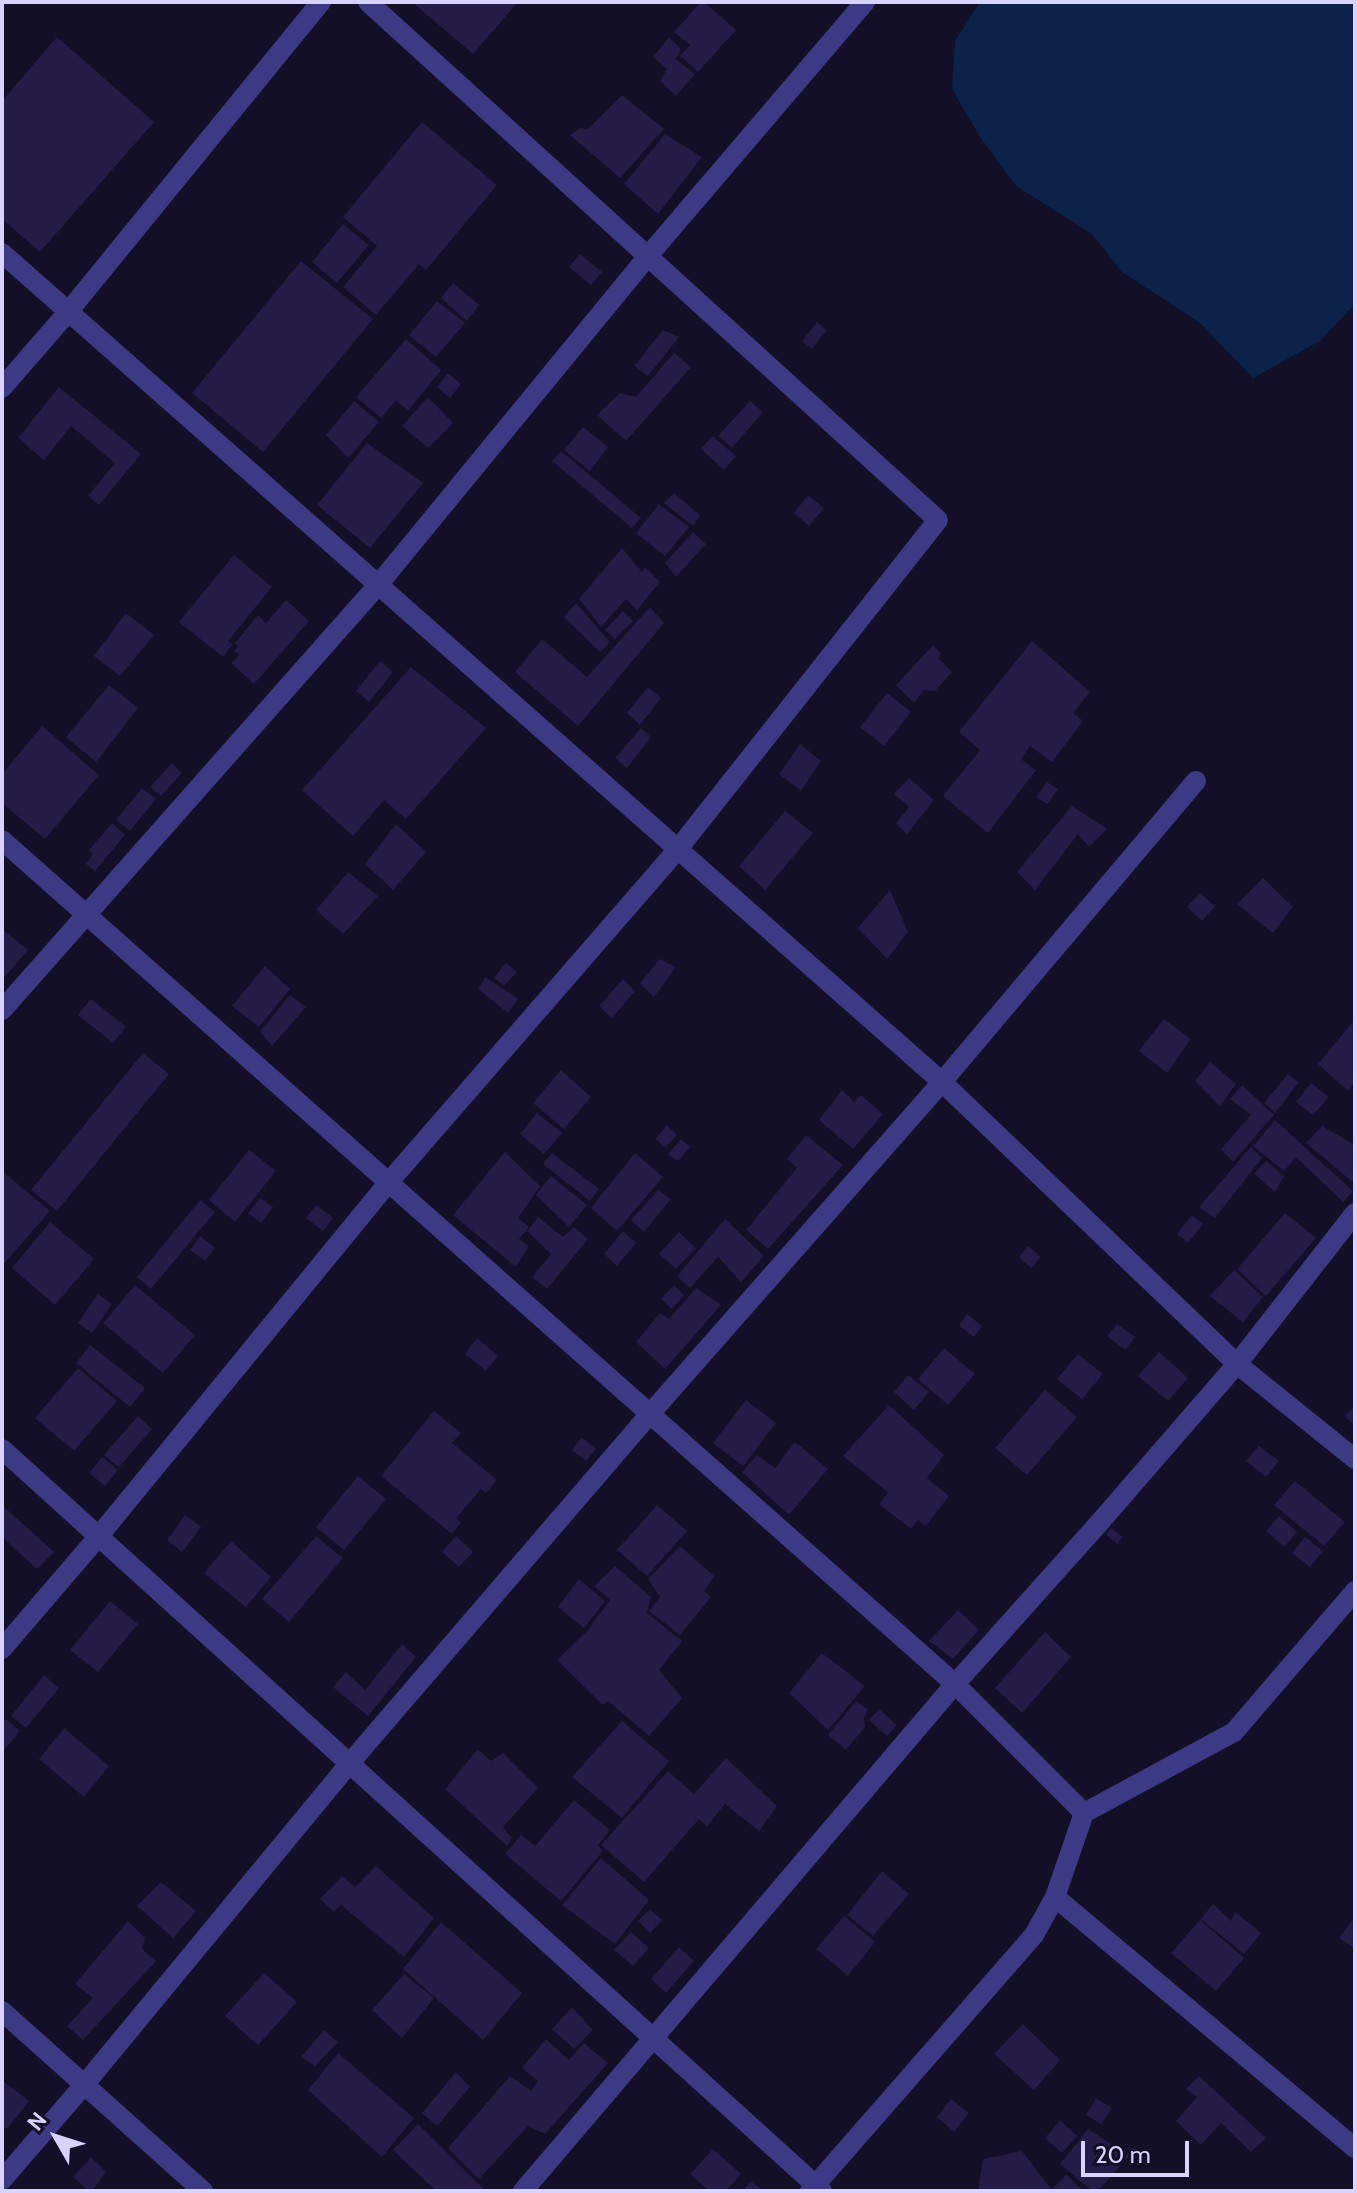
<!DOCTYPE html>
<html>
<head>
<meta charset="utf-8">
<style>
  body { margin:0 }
  #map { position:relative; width:1357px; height:2193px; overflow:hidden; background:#130f26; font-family:Cabin,sans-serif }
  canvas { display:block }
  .frame { position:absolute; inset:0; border:4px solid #d9d4ff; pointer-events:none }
  .north { position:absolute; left:16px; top:2097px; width:80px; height:80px; -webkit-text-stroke:6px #130f26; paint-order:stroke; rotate:309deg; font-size:22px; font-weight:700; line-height:32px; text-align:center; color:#d9d4ff }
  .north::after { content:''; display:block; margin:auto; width:28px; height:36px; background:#d9d4ff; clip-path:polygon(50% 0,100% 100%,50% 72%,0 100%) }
  .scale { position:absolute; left:1081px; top:2141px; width:108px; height:36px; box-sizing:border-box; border:4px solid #d9d4ff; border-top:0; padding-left:10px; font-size:24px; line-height:28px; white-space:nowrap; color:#d9d4ff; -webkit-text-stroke:6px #130f26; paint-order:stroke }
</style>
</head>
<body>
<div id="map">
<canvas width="1357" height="2193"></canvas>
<div class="frame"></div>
<div class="north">N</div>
<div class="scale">20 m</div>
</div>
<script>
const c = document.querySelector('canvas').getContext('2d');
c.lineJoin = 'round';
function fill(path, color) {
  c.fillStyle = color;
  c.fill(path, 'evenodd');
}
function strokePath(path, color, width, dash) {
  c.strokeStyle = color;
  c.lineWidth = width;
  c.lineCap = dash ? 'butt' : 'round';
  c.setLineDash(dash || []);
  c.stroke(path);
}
const water = new Path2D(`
  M980 2H1355V304L1320 341 1253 378 1200 323 1122 272 1092 234 1016 186 980 137 952 89 955 41Z`);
const building = new Path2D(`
  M412 2H518L473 54Z
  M701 2H704L736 30 698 72 680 56 690 45 674 32Z
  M57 37 154 122 40 252 2 219V101Z
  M669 37 681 49 676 59 695 74 676 96 660 81 667 69 653 57Z
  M622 95 664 129 620 178 570 135 581 128 588 129Z
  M422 122 497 185 426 270 419 264 376 315 343 287 377 246 343 217Z
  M665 134 702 157 658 214 624 184Z
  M343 224 369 245 337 283 312 262Z
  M580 254 602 272 591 285 569 267Z
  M301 261 373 319 263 452 192 393Z
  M453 283 479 305 467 321 441 298Z
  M437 301 465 323 436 357 409 335Z
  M817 322 827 330 812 349 802 341Z
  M663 330 679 337 648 376 634 366Z
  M406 339 441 370 408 411 396 400 381 418 356 397Z
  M674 353 691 367 626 441 597 415 620 393 636 397Z
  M448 373 461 384 450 398 437 387Z
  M59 387 141 454 99 505 88 496 115 463 71 426 44 460 18 438Z
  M428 397 453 423 428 448 402 426Z
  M354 401 379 422 348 458 326 435Z
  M750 401 763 412 732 448 718 436Z
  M583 427 608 447 590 471 564 450Z
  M712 436 736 456 724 470 701 449Z
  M367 443 423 483 370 548 317 505Z
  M561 451 641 518 632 528 552 461Z
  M674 493 700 515 693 526 664 503Z
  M808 495 824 508 809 526 794 513Z
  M659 504 689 527 665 556 636 533Z
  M693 532 706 544 676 577 665 563Z
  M622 548 642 572 645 567 660 582 637 610 626 599 601 627 579 599Z
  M234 555 272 587 228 641 233 644 223 657 179 622Z
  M286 600 309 621 254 684 231 663 239 655 234 651 238 646 235 643 258 615 266 623Z
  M576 603 610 642 600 652 564 617Z
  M650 607 664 623 578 726 515 672 542 639 587 677Z
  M623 611 633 621 615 639 605 630Z
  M126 613 154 635 120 676 94 656Z
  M1032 641 1090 692 1073 713 1083 721 1052 762 1030 746 1021 759 1036 770 988 833 943 796 980 750 959 732Z
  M933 645 941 654 938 658 952 672 935 691 924 690 914 703 896 685Z
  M380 661 393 672 369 702 356 691Z
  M411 667 486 728 406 819 384 800 353 836 302 790Z
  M109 685 138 708 96 762 66 737Z
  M648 687 661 698 640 725 627 713Z
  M887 693 911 712 884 746 860 727Z
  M42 726 99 775 45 839 2 803V774Z
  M641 728 651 737 627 768 615 758Z
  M800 744 821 761 801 791 779 774Z
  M172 763 182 773 161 796 150 787Z
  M909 778 934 800 907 834 896 824 909 807 894 794Z
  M1047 782 1058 789 1047 804 1036 797Z
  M142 788 156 799 130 831 116 820Z
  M1072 806 1107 829 1089 847 1078 834 1035 890 1017 872Z
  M785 811 813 833 765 890 739 866Z
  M112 823 125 835 95 871 86 864 93 854 89 850Z
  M396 824 426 852 393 890 365 864Z
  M348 872 378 896 343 934 316 910Z
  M1263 878 1293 907 1273 933 1237 904Z
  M890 890 908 932 887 959 858 928Z
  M1200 893 1215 906 1202 921 1187 907Z
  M2 929 28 950 2 980Z
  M659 959 676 967 654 997 640 984Z
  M506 963 517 972 504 986 494 978Z
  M265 966 290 989 259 1027 232 1006Z
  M485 977 518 999 508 1013 478 989Z
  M623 979 635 991 612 1018 599 1006Z
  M290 995 306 1007 272 1046 260 1032Z
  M91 999 126 1027 113 1043 78 1015Z
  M1164 1019 1191 1039 1167 1073 1139 1051Z
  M1355 1019V1083L1348 1091 1318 1064Z
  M143 1053 169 1074 57 1211 31 1190Z
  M1210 1062 1236 1084 1220 1106 1195 1081Z
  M561 1070 591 1097 564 1129 533 1103Z
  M1288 1074 1299 1082 1275 1113 1264 1103Z
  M1311 1083 1329 1097 1313 1115 1296 1102Z
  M1242 1085 1274 1115 1233 1162 1221 1149 1251 1115 1230 1099Z
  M842 1090 854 1102 861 1095 883 1114 853 1149 819 1120Z
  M537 1113 562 1133 544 1154 520 1134Z
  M1275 1120 1353 1191 1343 1202 1296 1157 1284 1171 1253 1146Z
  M667 1125 677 1135 665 1147 655 1139Z
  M1322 1126 1355 1145V1184L1306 1143Z
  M806 1135 843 1165 768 1249 746 1230 797 1168 787 1159Z
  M681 1139 690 1147 678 1161 668 1154Z
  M1251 1147 1262 1158 1215 1218 1199 1207Z
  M249 1150 276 1171 235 1222 209 1200Z
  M505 1152 540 1186 518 1218 529 1227 519 1239 529 1246 516 1267 453 1215Z
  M552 1153 599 1189 590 1201 543 1164Z
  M635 1153 663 1177 617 1231 591 1208Z
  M1266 1161 1284 1176 1275 1192 1254 1174Z
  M2 1171 50 1211 2 1266Z
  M551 1176 587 1205 569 1227 536 1195Z
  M658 1190 671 1199 644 1232 631 1220Z
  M260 1198 273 1207 261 1223 248 1213Z
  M200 1200 215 1212 151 1289 137 1277Z
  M316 1205 333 1218 323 1231 306 1218Z
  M1285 1213 1316 1238 1266 1296 1237 1269Z
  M1192 1215 1203 1224 1188 1243 1177 1234Z
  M538 1217 563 1237 574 1227 588 1239 547 1289 532 1277 551 1254 527 1231Z
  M725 1219 764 1256 741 1282 718 1257 690 1288 677 1276Z
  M50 1222 94 1259 55 1305 12 1268Z
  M623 1231 636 1243 617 1266 604 1254Z
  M679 1232 696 1248 676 1269 659 1254Z
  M200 1236 215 1248 205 1261 190 1250Z
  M1028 1246 1041 1257 1031 1268 1019 1257Z
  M1234 1270 1263 1297 1243 1322 1210 1296Z
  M135 1285 195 1335 163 1373 103 1323Z
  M674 1285 684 1295 672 1309 661 1299Z
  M696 1288 721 1305 665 1369 636 1342 660 1313 669 1319Z
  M98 1294 112 1304 92 1333 78 1323Z
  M967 1314 982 1326 974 1337 959 1325Z
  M1117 1324 1135 1337 1125 1350 1107 1336Z
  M477 1338 498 1356 486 1371 465 1354Z
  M90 1345 145 1388 130 1407 76 1363Z
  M944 1348 975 1374 948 1405 918 1379Z
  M1159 1352 1188 1378 1168 1401 1138 1376Z
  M1078 1354 1103 1374 1082 1399 1057 1379Z
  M78 1368 117 1401 74 1451 35 1418Z
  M908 1375 929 1392 914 1410 894 1392Z
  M1045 1390 1077 1417 1027 1475 995 1448Z
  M746 1400 776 1423 743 1466 713 1443Z
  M889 1405 944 1455 927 1478 949 1496 926 1526 918 1520 911 1529 879 1504 888 1492 843 1456Z
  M1355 1406V1425L1344 1416Z
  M434 1411 461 1433 452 1443 497 1480 486 1493 481 1489 456 1518 461 1523 452 1534 381 1476Z
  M138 1416 152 1429 119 1467 104 1455Z
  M582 1437 596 1449 586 1461 572 1450Z
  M795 1442 828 1469 789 1515 742 1472 757 1455 775 1468Z
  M1259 1446 1279 1461 1266 1477 1246 1461Z
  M102 1457 118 1470 105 1486 89 1473Z
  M358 1476 386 1499 344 1550 316 1527Z
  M1295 1481 1345 1522 1324 1546 1274 1505Z
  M2 1505 54 1552 37 1569 2 1537Z
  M657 1505 687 1531 647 1576 617 1550Z
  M185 1515 201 1527 182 1552 167 1540Z
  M1279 1516 1297 1532 1284 1547 1266 1531Z
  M1111 1528 1123 1537 1117 1544 1106 1535Z
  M316 1536 343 1558 289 1622 262 1599Z
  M456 1536 473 1552 459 1567 442 1552Z
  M1305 1537 1323 1551 1310 1567 1292 1553Z
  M231 1541 271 1577 246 1607 204 1573Z
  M680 1546 714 1576 704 1591 711 1597 680 1635 649 1611 660 1597 648 1579Z
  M615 1566 651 1597 647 1613 682 1641 659 1670 682 1698 649 1736 608 1701 603 1705 557 1660 587 1631 610 1600 594 1586Z
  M579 1579 605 1601 584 1628 558 1607Z
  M110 1601 138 1624 98 1672 70 1650Z
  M958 1610 979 1630 953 1659 929 1641Z
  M1045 1632 1071 1657 1022 1713 995 1688Z
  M402 1644 416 1657 368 1716 333 1687 346 1672 365 1690Z
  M822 1653 865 1686 828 1730 789 1693Z
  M44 1675 59 1688 26 1728 11 1716Z
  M856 1701 868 1710 864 1718 865 1727 846 1750 828 1735Z
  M879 1709 897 1725 887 1736 869 1720Z
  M6 1719 20 1731 5 1749 2 1746V1725Z
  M622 1721 669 1761 622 1818 572 1777Z
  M64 1728 109 1766 84 1797 39 1759Z
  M478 1749 491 1761 503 1753 538 1788 503 1827 512 1838 507 1846 445 1789Z
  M726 1758 777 1806 759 1831 725 1804 707 1826 699 1819 644 1882 601 1845 668 1771 694 1794Z
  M574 1800 610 1830 598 1845 603 1851 561 1901 505 1854 521 1835 535 1846Z
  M601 1858 649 1900 615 1944 562 1905Z
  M376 1866 434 1918 404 1957 341 1905 334 1912 320 1899 342 1876 355 1887Z
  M882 1871 909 1894 873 1936 847 1915Z
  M161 1882 196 1911 173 1938 137 1906Z
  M1213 1904 1231 1921 1235 1912 1261 1933 1244 1954 1201 1919Z
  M650 1909 662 1920 650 1933 638 1921Z
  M844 1916 875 1942 848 1976 816 1949Z
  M1355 1917V1948L1339 1938Z
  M1200 1920 1244 1958 1216 1991 1171 1953Z
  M128 1921 145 1938 142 1949 156 1961 83 2040 67 2026 93 1998 75 1984Z
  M441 1922 522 1993 483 2040 403 1969Z
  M631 1932 649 1948 633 1966 614 1950Z
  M679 1947 694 1961 666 1993 651 1979Z
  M264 1973 297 2002 258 2045 225 2016Z
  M404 1974 434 1998 402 2038 372 2010Z
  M572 2007 593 2030 574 2049 552 2029Z
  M1023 2024 1060 2060 1034 2090 994 2054Z
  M324 2030 338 2042 315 2066 301 2057Z
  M546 2039 569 2060 584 2043 608 2063 545 2134 528 2126 479 2179 448 2148 510 2076 531 2091 538 2081 522 2068Z
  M338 2053 414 2118 382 2157 308 2090Z
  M456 2072 470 2087 437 2126 422 2113Z
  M1199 2076 1266 2138 1251 2152 1221 2123 1201 2145 1176 2121 1197 2097 1186 2089Z
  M2 2080 29 2101 7 2129 2 2125Z
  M1096 2098 1112 2108 1101 2124 1086 2115Z
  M951 2099 969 2113 954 2132 937 2117Z
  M1060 2120 1077 2136 1062 2153 1045 2138Z
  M418 2124 486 2191H436L393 2150Z
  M1088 2129 1129 2156 1098 2191H1092L1060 2164Z
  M713 2149 741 2174 726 2191H709L690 2174Z
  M1022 2151 1052 2190 1066 2174 1083 2191H978L983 2159Z
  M91 2157 106 2172 92 2191H89L73 2177Z
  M750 2181 764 2191H743Z`);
const street = new Path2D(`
  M2 253 942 1082 1237 1364 1355 1459
  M2 388 68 312 321 2
  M2 840 955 1684 1084 1813
  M2 1010 378 585 648 256 865 2
  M2 1449 822 2191
  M2 1649 98 1537 388 1183 678 849 938 520 368 2
  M1055 1897 1355 2148
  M2 2011 203 2191
  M2 2180 84 2085 349 1764 649 1415 942 1082 1196 781
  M523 2191 955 1684 1100 1522 1237 1364 1355 1213
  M810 2191 1034 1935 1055 1897 1084 1813 1234 1732 1355 1591`);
fill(water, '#0c2248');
fill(building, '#241b47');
strokePath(street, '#3d3a85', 20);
</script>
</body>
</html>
